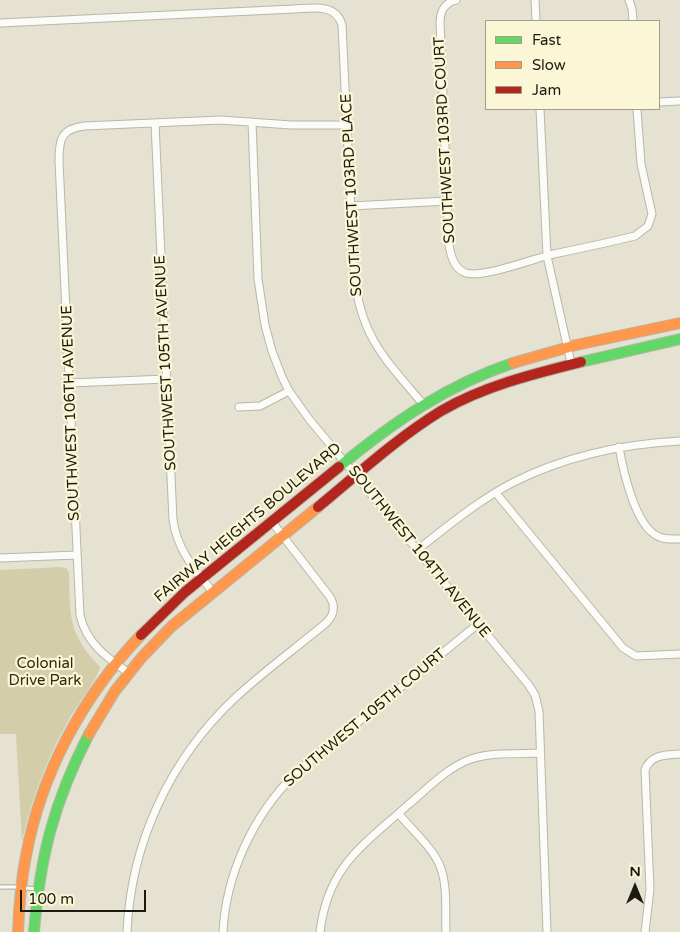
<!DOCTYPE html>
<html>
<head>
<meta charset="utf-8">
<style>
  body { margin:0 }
  #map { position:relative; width:680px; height:932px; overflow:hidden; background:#e5e2d1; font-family:"Varela Round",sans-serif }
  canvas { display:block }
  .legend { position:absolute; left:485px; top:20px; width:175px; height:90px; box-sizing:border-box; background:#faf6d6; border:1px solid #a29e87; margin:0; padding:6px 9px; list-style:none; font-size:15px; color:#1d1b10 }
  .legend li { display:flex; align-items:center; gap:10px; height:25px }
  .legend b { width:25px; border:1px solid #a29e87 }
  .north { position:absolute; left:610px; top:862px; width:50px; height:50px; -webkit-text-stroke:4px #faf6d6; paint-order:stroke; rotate:0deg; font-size:14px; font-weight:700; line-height:20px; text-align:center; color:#1d1b10 }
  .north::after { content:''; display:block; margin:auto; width:18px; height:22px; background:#1d1b10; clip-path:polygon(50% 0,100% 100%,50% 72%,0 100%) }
  .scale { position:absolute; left:20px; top:890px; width:126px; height:22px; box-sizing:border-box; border:2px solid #1d1b10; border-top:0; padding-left:6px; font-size:15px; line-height:18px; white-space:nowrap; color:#1d1b10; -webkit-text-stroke:4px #faf6d6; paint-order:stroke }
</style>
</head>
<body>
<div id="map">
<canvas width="680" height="932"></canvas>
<ul class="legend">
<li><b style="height:6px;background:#63d668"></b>Fast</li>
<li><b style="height:6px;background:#ff974d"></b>Slow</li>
<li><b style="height:6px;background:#b3261e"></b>Jam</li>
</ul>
<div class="north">N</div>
<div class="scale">100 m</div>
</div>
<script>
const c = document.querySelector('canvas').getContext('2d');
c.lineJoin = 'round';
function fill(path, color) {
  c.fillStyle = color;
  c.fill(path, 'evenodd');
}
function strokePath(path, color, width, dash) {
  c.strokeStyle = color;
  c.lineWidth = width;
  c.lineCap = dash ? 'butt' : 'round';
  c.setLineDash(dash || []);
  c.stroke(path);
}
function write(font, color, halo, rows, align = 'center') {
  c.font = font + ' "Varela Round",sans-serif';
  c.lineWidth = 4.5;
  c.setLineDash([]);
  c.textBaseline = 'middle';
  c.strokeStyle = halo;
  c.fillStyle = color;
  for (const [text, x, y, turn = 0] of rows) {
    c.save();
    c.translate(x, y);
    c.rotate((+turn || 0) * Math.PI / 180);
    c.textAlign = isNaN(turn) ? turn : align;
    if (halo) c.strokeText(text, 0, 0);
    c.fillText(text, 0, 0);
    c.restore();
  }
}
const green = new Path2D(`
  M62 567 67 569 69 573C70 616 68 634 100 667 95 685 76 705 67 723 47 759 31 800 22 841L16 734H0V570Z`);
const lane = new Path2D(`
  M0 887H15L37 889`);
const street = new Path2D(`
  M456 0C444 3 440 11 440 23L449 245C451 256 454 269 466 273 482 278 531 260 549 255 578 249 607 243 635 236L648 226 652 214 641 164 637 109
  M535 0 536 21
  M629 0 632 9 633 21
  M0 23 294 9C311 8 336 3 342 25L354 274C361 337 384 358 423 404
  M659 102 680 101
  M540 109 547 256 571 363
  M252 122 258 279 265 325 272 351 282 377 289 391 309 419 528 684 535 695 539 711 547 932
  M155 123 173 520C177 549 194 569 212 591
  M351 206 448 201
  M70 383 166 379
  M239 407 260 406 289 391
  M619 447C623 470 634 520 654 534 662 540 671 539 680 539
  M496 493 623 648 636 656 680 654
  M417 550C448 526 479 500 514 482 566 456 623 444 680 441
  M0 558 77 555
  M129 673C107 658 86 643 80 615L59 161C59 139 61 129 84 126L221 120 291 125H347
  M399 814C411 829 433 848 440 866 448 886 445 911 446 932
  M127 932C131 843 170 759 235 698 263 672 296 648 326 623 334 615 336 607 330 597L272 522
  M223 932C226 874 253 816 294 775 302 767 311 760 320 753L478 624
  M320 932C328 865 364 845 409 804 428 788 448 767 471 759 493 752 517 754 540 753
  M645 932 650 889 645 770C651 754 666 755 680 754`);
const fast = new Path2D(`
  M581 362 680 339
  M339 467C392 423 447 385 513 363
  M34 932C40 856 54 802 89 734`);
const slow = new Path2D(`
  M513 363 576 345 680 323
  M89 734 115 691 142 657 172 626 318 507
  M18 932C19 906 21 881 26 856 41 773 83 696 141 635`);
const jam = new Path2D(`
  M318 507C358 474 397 438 441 411 484 386 533 374 581 362
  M141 635 185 592 339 467`);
const streetNames = [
  ["SOUTHWEST 103RD COURT",445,140,-93],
  ["SOUTHWEST 103RD PLACE",352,195,-93],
  ["SOUTHWEST 105TH AVENUE",166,363,-93],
  ["SOUTHWEST 106TH AVENUE",71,413,-92],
  ["FAIRWAY HEIGHTS BOULEVARD",248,523,-40],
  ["SOUTHWEST 104TH AVENUE",419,552,51],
  ["SOUTHWEST 105TH COURT",365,718,-40]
];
const parkNames = [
  ["Colonial",45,664],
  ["Drive Park",45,681]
];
fill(green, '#d3cda9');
strokePath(lane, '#b8b7a9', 5.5);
strokePath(street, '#b8b7a9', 9);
strokePath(fast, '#b8b7a9', 12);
strokePath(slow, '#b8b7a9', 12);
strokePath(jam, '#b8b7a9', 12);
strokePath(lane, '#fbfbf8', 3);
strokePath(street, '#fbfbf8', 7);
strokePath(fast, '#63d668', 10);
strokePath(slow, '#ff974d', 10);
strokePath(jam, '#b3261e', 10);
write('15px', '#1d1b10', '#faf6d6', streetNames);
write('15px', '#2e2a0f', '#faf6d6', parkNames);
</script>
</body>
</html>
